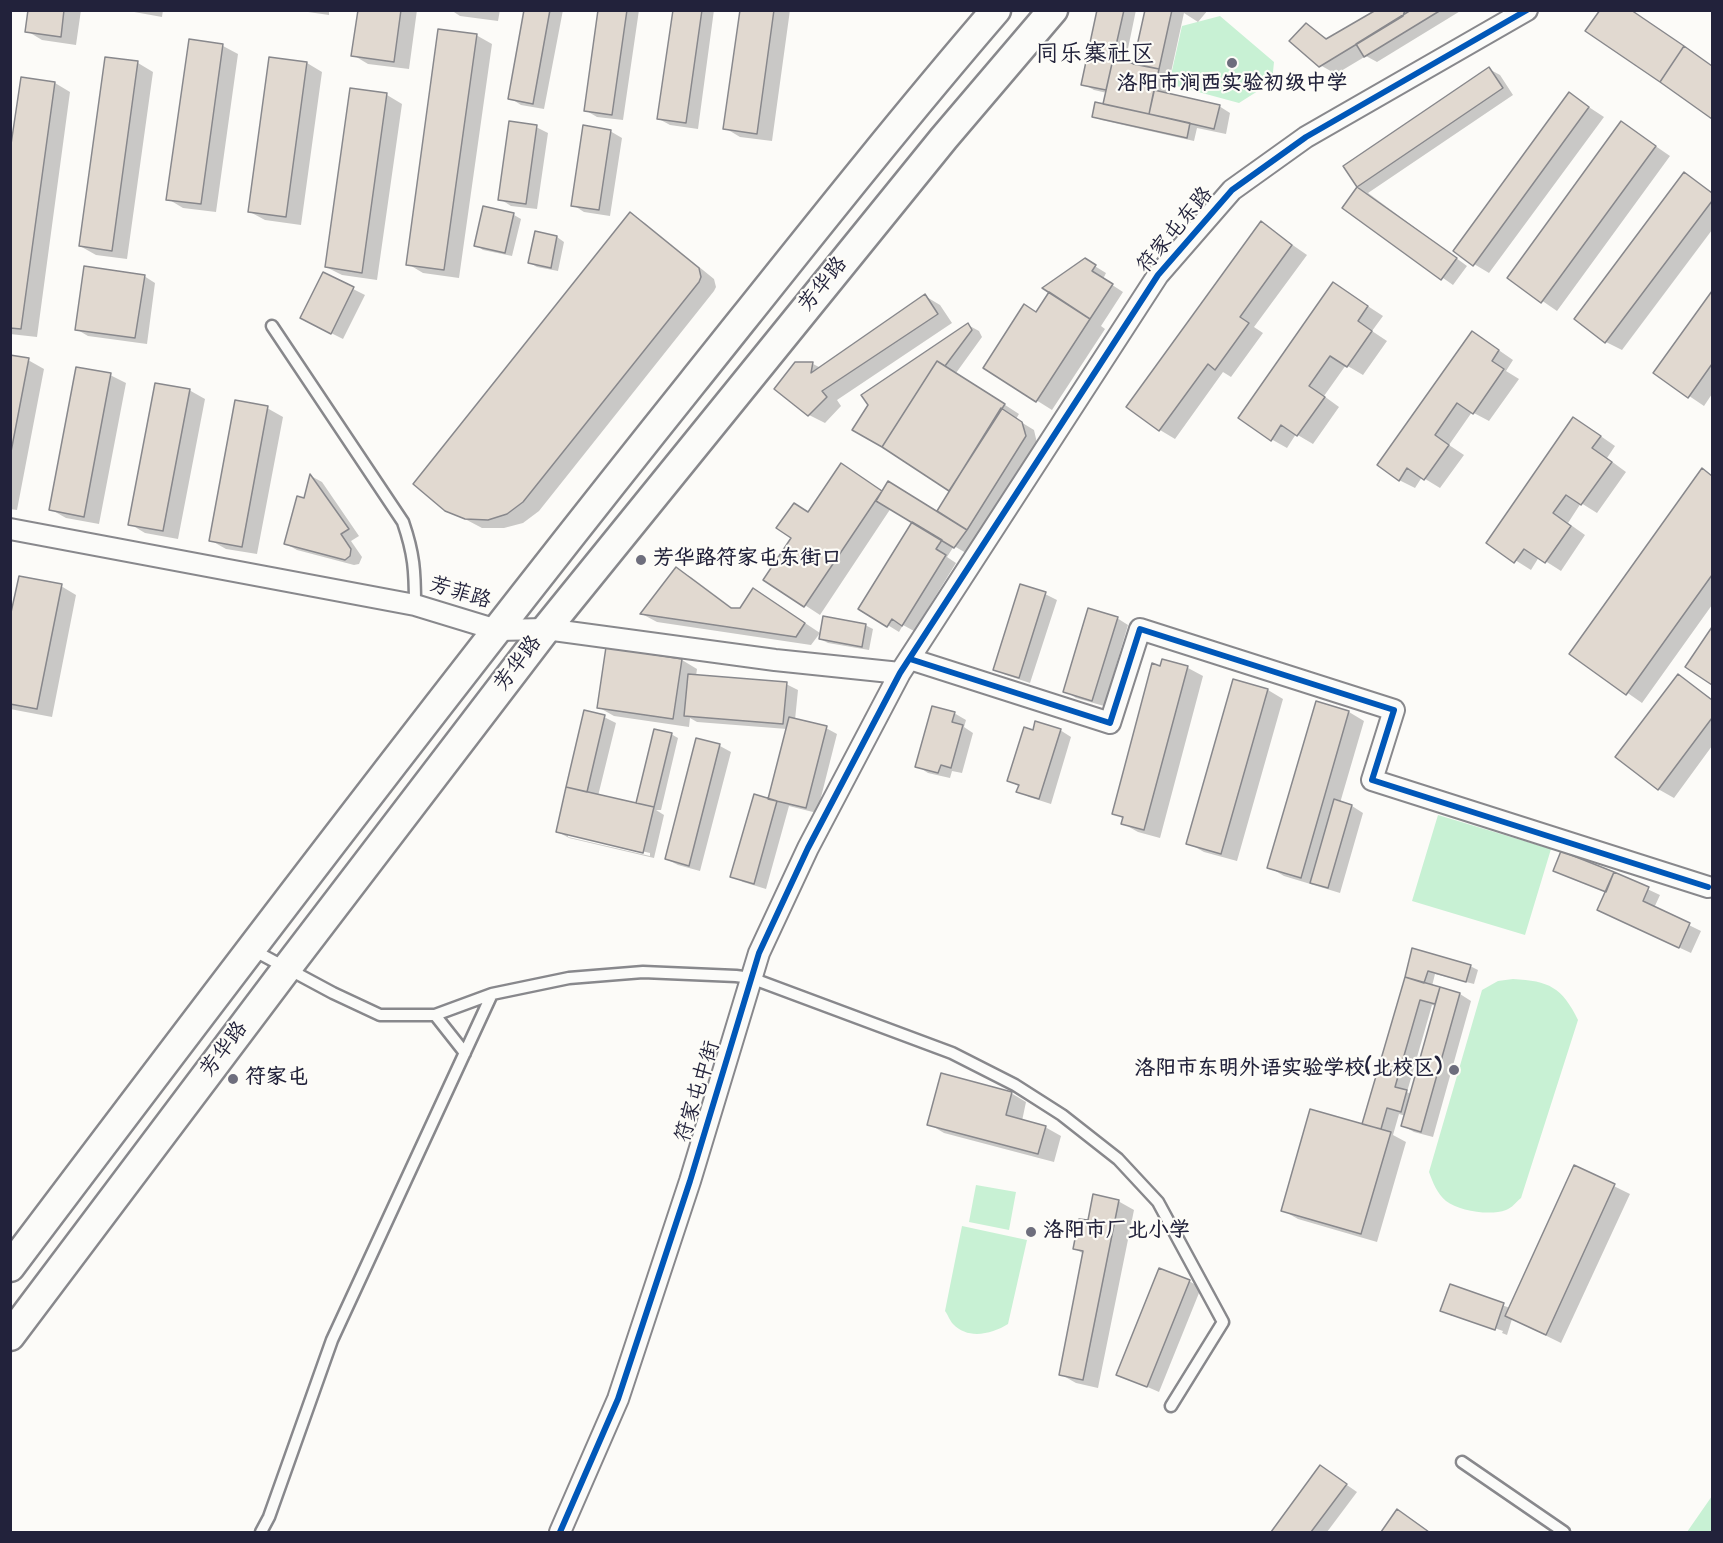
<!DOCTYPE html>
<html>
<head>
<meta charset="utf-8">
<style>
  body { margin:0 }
  #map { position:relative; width:1723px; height:1543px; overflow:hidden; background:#fcfbf8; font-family:"Architects Daughter",sans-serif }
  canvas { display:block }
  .frame { position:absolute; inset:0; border:12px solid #22223b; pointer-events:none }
</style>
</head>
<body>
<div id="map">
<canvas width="1723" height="1543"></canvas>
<div class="frame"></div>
</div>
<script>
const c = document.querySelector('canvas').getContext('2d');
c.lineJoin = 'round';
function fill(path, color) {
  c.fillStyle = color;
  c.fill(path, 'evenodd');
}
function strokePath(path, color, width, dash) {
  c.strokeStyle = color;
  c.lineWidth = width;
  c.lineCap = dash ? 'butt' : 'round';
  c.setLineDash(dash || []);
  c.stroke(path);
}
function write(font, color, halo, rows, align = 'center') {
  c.font = font + ' "Architects Daughter","LXGW WenKai TC",sans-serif';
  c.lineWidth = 4.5;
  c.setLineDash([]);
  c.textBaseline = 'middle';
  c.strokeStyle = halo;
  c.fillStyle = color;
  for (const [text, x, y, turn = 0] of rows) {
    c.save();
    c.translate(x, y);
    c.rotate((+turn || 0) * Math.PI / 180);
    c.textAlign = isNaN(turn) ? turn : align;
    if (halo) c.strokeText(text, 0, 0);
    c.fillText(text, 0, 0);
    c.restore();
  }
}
const green = new Path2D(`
  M1220 16 1274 62 1272 82 1239 103 1169 84 1182 26Z
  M1438 815 1551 849 1525 935 1412 901Z
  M1513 979C1549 981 1562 987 1578 1020L1521 1198C1516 1202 1512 1208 1506 1210 1490 1216 1459 1211 1446 1201 1437 1193 1433 1183 1429 1172L1482 990 1498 981Z
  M976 1185 1016 1192 1009 1230 969 1222Z
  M962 1226 1027 1240 1008 1324C992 1334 968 1340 953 1324 950 1321 948 1315 945 1311Z
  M1712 1496V1532H1687Z`);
const shadow = new Path2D(`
  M30 10H81L76 45 42 40 27 31Z
  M123 10H163L162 17Z
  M294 10H329V15Z
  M359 10H417L409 69 368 64 353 55Z
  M451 10H500L498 21 460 16Z
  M526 10H563L544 109 521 105 510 98Z
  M599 10H639L623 120 597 117 585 110Z
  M674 10H714L698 129 670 125 659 119Z
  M742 10H790L772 141 740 137 725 128Z
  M1099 10H1136L1125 63 1134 65 1147 10H1208L1198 22 1184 13 1166 95 1219 106 1230 113 1226 134 1197 128 1194 141 1101 120 1094 116 1105 106 1107 93 1094 90 1083 84Z
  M1379 10H1462L1377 62 1366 56 1336 74 1320 65 1306 25 1328 39Z
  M476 35 492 44 459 278 423 273 408 264Z
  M223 46 238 54 216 212 183 208 168 199Z
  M1696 55 1712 66V117L1661 81Z
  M138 63 153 72 127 259 96 255 80 246Z
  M307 63 322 72 301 225 265 220 250 212Z
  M1489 69 1500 75 1513 95 1368 193 1467 266 1453 285 1344 208 1359 187 1345 166Z
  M55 83 70 92 37 337 10 334V162Z
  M1569 94 1604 117 1489 273 1474 264Z
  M387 95 402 104 377 280 342 275 326 267Z
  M1622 123 1670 156 1557 311 1509 278Z
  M536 127 548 133 537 209 511 206 500 199Z
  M610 131 622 138 610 216 584 212 573 205Z
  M1685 174 1712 192V230L1622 350 1606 342 1576 318Z
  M630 214 645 223 714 279 716 287 714 291 539 511 523 523 504 528H482L446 509Z
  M514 215 521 219 512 256 483 250 476 245Z
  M1261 223 1307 255 1254 327 1263 333 1231 377 1223 372 1175 439 1160 430Z
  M557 237 564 242 558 271 537 267 530 263Z
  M1085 260 1106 273 1103 279 1123 292 1101 326 1105 329 1052 410 985 368Z
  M323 274 365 295 343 339 313 324Z
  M144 276 155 283 147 344 88 336 76 329Z
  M1334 284 1383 316 1372 331 1387 341 1363 375 1346 365 1324 396 1339 407 1313 444 1296 434 1287 448 1271 439Z
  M1712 294V394L1704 406 1655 373Z
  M925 296 940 305 952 323 837 400 841 406 825 423 809 415 776 388 813 364 821 368Z
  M968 325 979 331 982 337 956 373 1019 414 1016 419 1034 430 1037 443 966 553 954 546 947 557 956 563 914 631 903 625 899 632 860 608 914 521 891 508 820 615 765 579 809 513 856 474 883 492 937 512 951 490 855 430Z
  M1487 342 1513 360 1506 371 1519 379 1489 421 1472 412 1449 445 1464 455 1440 488 1422 477 1415 488 1399 480Z
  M10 357 28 360 44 369 17 510 10 509Z
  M110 375 126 383 99 524 66 518 50 509Z
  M189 390 205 399 178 539 145 533 130 524Z
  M267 408 283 417 257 554 226 549 210 540Z
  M1589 428 1615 446 1607 458 1626 472 1597 513 1581 503 1568 523 1585 535 1561 571 1539 557 1531 570 1488 543Z
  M1703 470 1712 476V605L1642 703 1572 654Z
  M311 476 322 482 359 536 351 541 362 557 359 564 354 565 297 550 286 544 305 499Z
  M676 569 691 577 734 609 741 610 769 599 820 633 811 645 657 622 642 614Z
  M61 586 76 595 52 717 10 709V625Z
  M1021 586 1045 594 1057 600 1030 683 1006 675 994 669Z
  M1117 618 1128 625 1104 706 1076 698 1065 691Z
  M865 625 873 629 869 650 828 643 820 639Z
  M1712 630V684L1687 666Z
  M607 649 682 660 697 669 696 676 786 684 798 690 795 720 826 728 837 734 817 813 789 806 766 889 743 882 732 876 769 800 787 729 697 722 690 718 689 727 614 716 598 707Z
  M1163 661 1188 668 1203 676 1160 838 1138 832 1122 823 1124 819 1114 813Z
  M1679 676 1712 699V746L1674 798 1658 789Z
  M1234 681 1268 690 1283 699 1237 861 1204 852 1188 843Z
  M1317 703 1349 712 1364 721 1340 803 1352 806 1363 813 1340 893 1284 876 1269 867Z
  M954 713 966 720 964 727 973 733 962 773 952 771 950 778 928 773 917 766Z
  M604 717 616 723 598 796 644 806 671 734 678 738 661 810H656L664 815 654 858 569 838 558 832ZM568 834 650 853V856L568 837Z
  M1060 730 1071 737 1051 804 1029 797 1018 791 1020 787 1009 781 1034 732Z
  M697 740 720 746 731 752 700 871 678 865 666 859Z
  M1613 873 1660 895 1654 908 1701 931 1691 953 1611 916 1607 892Z
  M1413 950 1470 966 1478 970 1474 984 1435 974 1432 986 1460 994 1471 1001 1433 1137 1414 1132 1403 1126 1406 1116 1399 1114 1393 1135 1406 1142 1377 1242 1298 1219 1282 1210 1364 1126ZM1432 1005 1436 1006 1412 1095 1407 1092Z
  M1011 1093 1026 1102 1022 1121 1045 1127 1061 1136 1054 1162 944 1133 929 1124Z
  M1575 1167 1630 1194 1561 1343 1512 1319 1507 1335 1502 1333 1503 1331 1452 1313V1316L1442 1310 1450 1286 1510 1308Z
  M1118 1201 1134 1210 1098 1388 1076 1383 1060 1374 1084 1254 1075 1249 1089 1222Z
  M1189 1281 1201 1288 1159 1392 1118 1374Z
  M1321 1467 1357 1492 1327 1532H1273Z
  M1397 1511 1413 1520 1430 1532H1383Z`);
const building = new Path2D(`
  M28 10H64L61 37 25 32Z
  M358 10H401L394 62 351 56Z
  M524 10H550L533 104 508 99Z
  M598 10H627L612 115 584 111Z
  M673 10H702L686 123 657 119Z
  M740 10H774L757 134 723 129Z
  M1097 10H1124L1106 90 1081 85Z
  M1145 10H1172L1159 69 1133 64Z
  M1376 10H1405L1403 16 1319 67 1289 41 1306 23 1326 39Z
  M1411 10H1441L1364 57 1356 44Z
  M1600 10H1631L1684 46 1660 82 1585 31Z
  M438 29 477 34 444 270 406 265Z
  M189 39 223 44 201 204 166 200Z
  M1684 46 1712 66V119L1660 82Z
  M105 57 138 61 112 251 79 246Z
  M269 57 307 62 286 217 248 212Z
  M1113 59 1159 69 1149 114 1103 104Z
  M1489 67 1503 88 1357 187 1343 166Z
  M21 77 55 82 21 329 10 328V151Z
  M350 88 387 93 362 273 325 267Z
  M1154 90 1220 105 1214 129 1149 114Z
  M1569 92 1589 107 1473 266 1453 251Z
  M1095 102 1190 123 1187 138 1092 117Z
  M509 121 537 125 526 204 498 200Z
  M1621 121 1656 146 1541 303 1507 278Z
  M583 125 611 130 599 210 571 206Z
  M1684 172 1712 193V201L1605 343 1574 319Z
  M1357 187 1457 258 1441 280 1342 208Z
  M483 206 514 213 505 253 474 246Z
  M630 212 699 268 701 277 699 282 523 502 507 514 488 520 465 519 445 511 413 484Z
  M1261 221 1292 245 1240 317 1249 323 1215 370 1208 364 1159 431 1126 407Z
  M535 231 557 236 551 268 528 263Z
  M1085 258 1096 265 1092 271 1113 284 1090 319 1042 288Z
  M84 266 145 275 135 338 75 330Z
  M323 272 354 287 331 334 300 318Z
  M1333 282 1368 306 1358 321 1372 331 1347 367 1330 356 1309 386 1325 397 1297 436 1281 425 1271 441 1238 418Z
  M1712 291V364L1688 398 1653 373Z
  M1049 292 1090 319 1036 402 983 368 1024 304 1036 312Z
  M925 294 938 314 822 391 827 397 808 416 774 389 795 362H813L811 373Z
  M968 323 972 330 945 366 937 361 882 447 852 430 868 405 861 395Z
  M1472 331 1499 350 1492 361 1504 369 1473 414 1457 403 1435 435 1449 445 1424 480 1407 468 1399 481 1377 465Z
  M10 355 29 358 10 457Z
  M937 361 1005 404 949 491 882 447Z
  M76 367 111 373 84 517 49 510Z
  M155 383 190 389 163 531 128 525Z
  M235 400 268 406 242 547 209 541Z
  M1001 408 1022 422 1026 436 967 530 937 511Z
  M1573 417 1601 436 1592 448 1612 462 1581 505 1566 495 1553 513 1571 526 1545 563 1524 549 1514 563 1486 543Z
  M841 463 882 491 804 607 763 580 791 538 776 528 794 503 808 512Z
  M1702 468 1712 476V575L1626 695 1569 654Z
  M310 474 349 529 341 534 351 549 350 556 345 560 284 544 297 496 304 498Z
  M888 481 967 530 954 548 876 501Z
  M912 522 942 540 936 549 946 555 902 626 892 619 887 627 858 609Z
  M676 567 731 608H740L753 588 805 623 796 637 640 614Z
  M19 576 62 584 37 709 10 704V617Z
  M1020 584 1046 592 1019 678 993 670Z
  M1088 608 1118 617 1092 701 1063 692Z
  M823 616 866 624 862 647 819 639Z
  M1712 627V685L1685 667Z
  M606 647 682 659 673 719 597 708Z
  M1162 659 1188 666 1144 830 1121 824 1123 817 1112 814 1152 663 1160 666Z
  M688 674 787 682 783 724 684 716Z
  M1678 674 1712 700V718L1658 790 1615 757Z
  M1233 679 1268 689 1221 854 1186 844Z
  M1316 701 1349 711 1301 878 1267 868Z
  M932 706 955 712 952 722 963 725 951 768 941 765 938 773 915 767Z
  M584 710 605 715 587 792 566 787Z
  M789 717 827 726 806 808 768 799Z
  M1035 721 1061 729 1039 799 1016 792 1019 785 1007 781 1024 727 1033 730Z
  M654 729 672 733 654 807 636 803Z
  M696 738 720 744 689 866 665 859Z
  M566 787 654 807 643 853 556 832Z
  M754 794 777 801 754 884 730 877Z
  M1334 799 1352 805 1328 888 1310 883Z
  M1561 851 1614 872 1606 892 1553 871Z
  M1614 872 1649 887 1643 901 1690 923 1679 948 1597 910Z
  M1412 948 1471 965 1466 982 1428 971 1424 983 1405 977Z
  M1405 977 1440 987 1435 1004 1420 1000 1395 1087 1407 1090 1401 1112 1387 1108 1381 1129 1362 1124Z
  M1440 987 1460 993 1421 1132 1401 1126Z
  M941 1073 1012 1092 1006 1115 1046 1126 1038 1154 927 1125Z
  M1310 1109 1391 1132 1361 1234 1281 1211Z
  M1574 1165 1615 1184 1546 1335 1505 1316Z
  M1093 1194 1119 1200 1083 1380 1059 1375 1083 1251 1073 1249 1079 1219 1088 1220Z
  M1159 1268 1190 1280 1147 1387 1116 1375Z
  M1450 1284 1504 1303 1495 1330 1440 1311Z
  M1320 1465 1347 1484 1311 1532H1271Z
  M1397 1509 1429 1532H1381Z`);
const service = new Path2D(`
  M272 326 403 522C414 554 415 571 415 605
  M253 950 333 993 380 1015H435L492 994 569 978 643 972 736 976 751 978 952 1053 1015 1085 1062 1115 1118 1159 1158 1202 1223 1322 1171 1406
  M435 1015 465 1053
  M1462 1462 1564 1532
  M261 1532 269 1517 332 1340 492 994`);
const minor = new Path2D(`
  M10 529 415 605 497 630 546 629 775 660 900 673
  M910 659 1110 723 1140 629 1394 710 1372 780 1708 887
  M560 1532 618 1399 690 1181 759 953 808 848 900 673 1158 275 1232 190 1306 137 1527 10`);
const secondary = new Path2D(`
  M10 1267C234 970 459 674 692 383 792 258 891 132 996 10
  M10 1336 287 968 546 629 944 138 1053 10`);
const cycleway = new Path2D(`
  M910 659 1110 723 1140 629 1394 710 1372 780 1708 887
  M560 1532 618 1399 690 1181 759 953 808 848 900 673 1158 275 1232 190 1306 137 1527 10`);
const markers = [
  [1232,63,6,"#6e6e7d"],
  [641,560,6,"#6e6e7d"],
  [1454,1070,6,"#6e6e7d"],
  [233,1079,6,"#6e6e7d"],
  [1031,1232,6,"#6e6e7d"]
];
const poiNames = [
  ["洛阳市涧西实验初级中学",1232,85,"center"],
  ["芳华路符家屯东街口",653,560],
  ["洛阳市东明外语实验学校(北校区)",1442,1070,"right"],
  ["符家屯",245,1079],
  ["洛阳市厂北小学",1043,1232]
];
const streetNames = [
  ["符家屯东路",1176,231,-50],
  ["芳华路",824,285,-51],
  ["芳菲路",460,594,17],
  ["芳华路",519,664,-53],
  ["芳华路",225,1050,-53],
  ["符家屯中街",699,1092,-73]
];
const quarterNames = [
  ["同乐寨社区",1095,56]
];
fill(green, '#c8f1d4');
fill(shadow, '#0003');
fill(building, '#e1d9d0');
strokePath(building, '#88888c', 1.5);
strokePath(service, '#88888c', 15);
strokePath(minor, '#88888c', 24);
strokePath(secondary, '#88888c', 33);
strokePath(service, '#fbfbf9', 10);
strokePath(minor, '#fbfbf9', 20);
strokePath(secondary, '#fbfbf9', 28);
strokePath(cycleway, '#0057b8', 6);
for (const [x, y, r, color] of markers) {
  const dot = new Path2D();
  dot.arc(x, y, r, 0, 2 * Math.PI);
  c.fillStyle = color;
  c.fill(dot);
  strokePath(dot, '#fdfcf7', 2);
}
write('bold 21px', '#22223b', '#fdfcf7', poiNames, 'left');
write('21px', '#22223b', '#fdfcf7', streetNames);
write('24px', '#22223b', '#fdfcf7', quarterNames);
</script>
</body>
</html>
